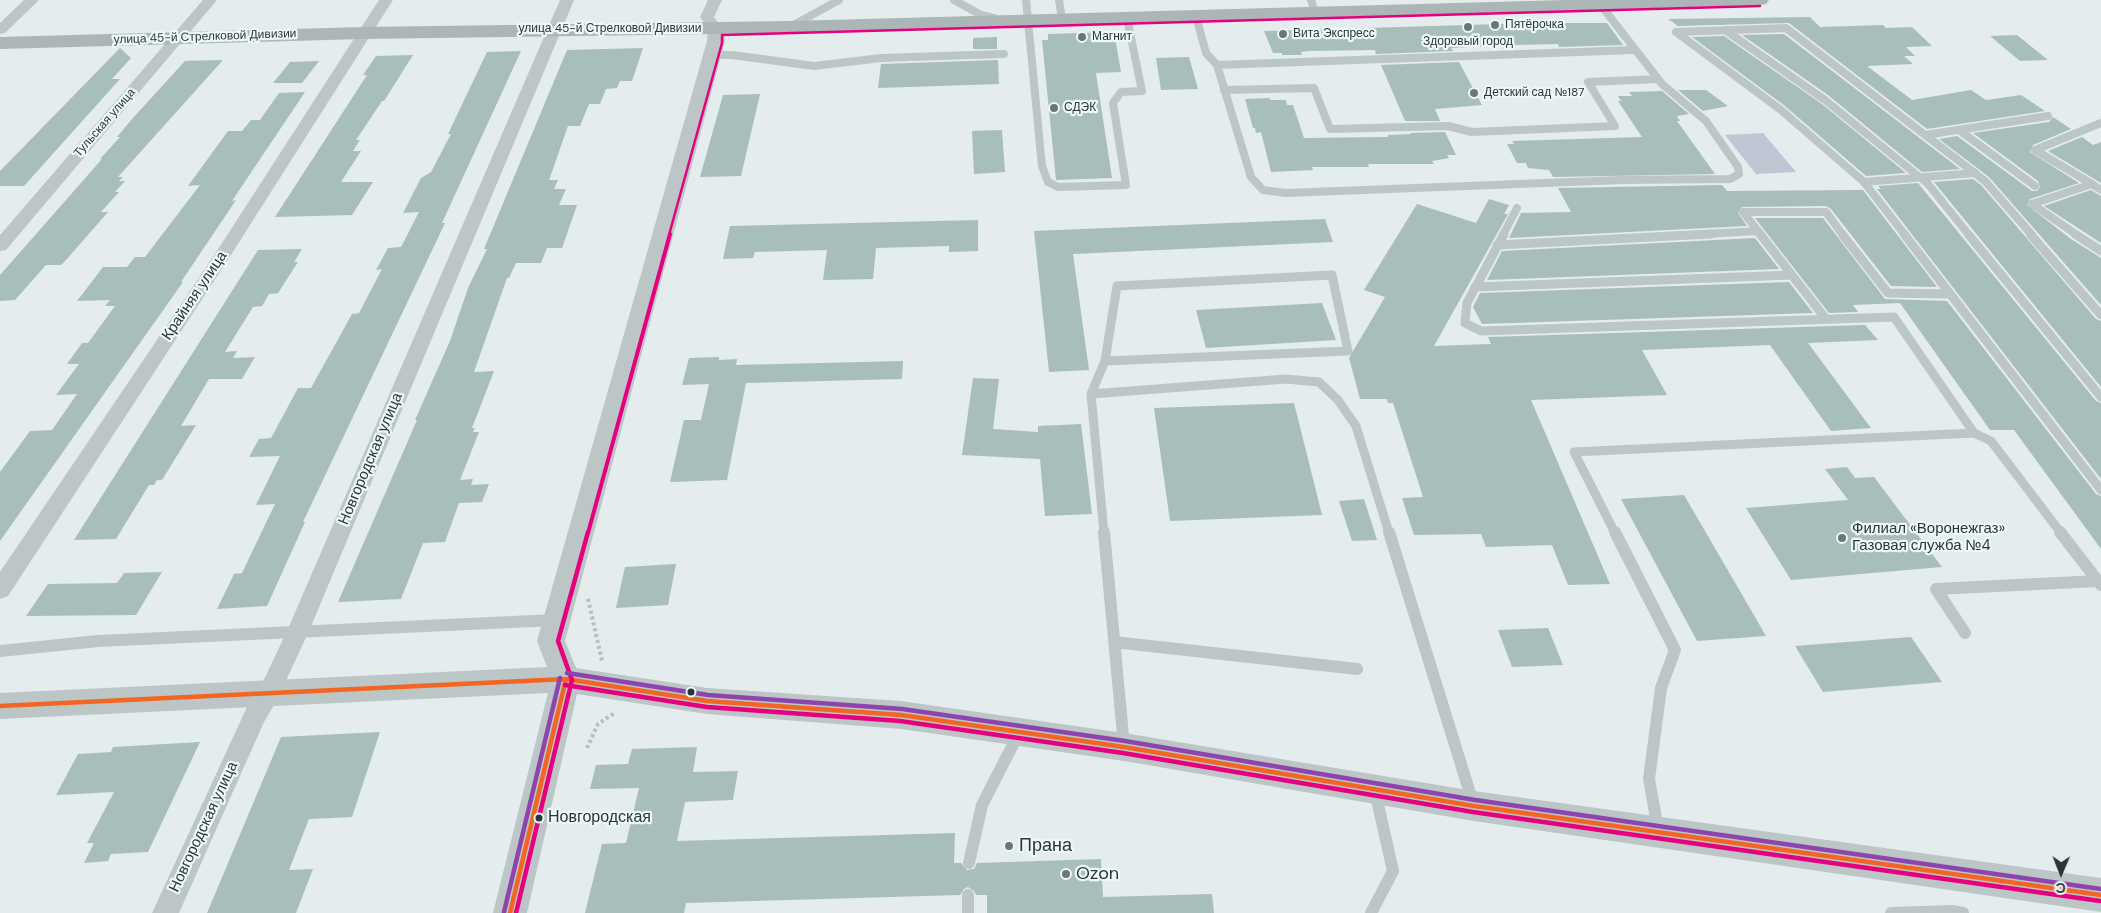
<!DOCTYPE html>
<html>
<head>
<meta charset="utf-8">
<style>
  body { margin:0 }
  #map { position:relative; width:2101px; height:913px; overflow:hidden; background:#e4eced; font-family:"DM Sans",sans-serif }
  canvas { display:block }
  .north { position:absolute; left:2036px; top:848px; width:50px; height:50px; -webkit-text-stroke:4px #ecf8f9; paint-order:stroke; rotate:181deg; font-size:14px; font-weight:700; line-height:20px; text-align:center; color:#2b3735 }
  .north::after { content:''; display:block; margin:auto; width:18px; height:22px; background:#2b3735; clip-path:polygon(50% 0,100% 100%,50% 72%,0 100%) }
</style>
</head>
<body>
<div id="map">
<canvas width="2101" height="913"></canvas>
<div class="north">С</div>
</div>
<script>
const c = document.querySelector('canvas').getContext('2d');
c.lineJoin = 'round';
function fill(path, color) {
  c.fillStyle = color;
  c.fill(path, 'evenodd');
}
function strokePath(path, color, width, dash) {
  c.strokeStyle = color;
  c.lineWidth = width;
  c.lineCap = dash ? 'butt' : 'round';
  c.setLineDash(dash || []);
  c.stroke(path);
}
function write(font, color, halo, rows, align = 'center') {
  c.font = font + ' "DM Sans",sans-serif';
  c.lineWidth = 4.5;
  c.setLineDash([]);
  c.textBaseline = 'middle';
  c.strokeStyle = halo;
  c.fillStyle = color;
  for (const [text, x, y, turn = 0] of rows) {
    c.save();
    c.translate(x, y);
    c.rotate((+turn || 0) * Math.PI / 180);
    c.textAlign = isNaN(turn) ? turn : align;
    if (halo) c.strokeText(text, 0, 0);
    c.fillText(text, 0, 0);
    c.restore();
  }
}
const green = new Path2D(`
  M1763 133 1796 172 1756 174 1725 135Z`);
const building = new Path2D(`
  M1810 17 1820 27 1883 25 1886 28 1912 27 1932 46 1906 47 1915 56H1904L1913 64 1867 66 1912 100 1971 90 1986 100 2021 95 2045 111 1927 129 1789 23 1678 26 1668 19Z
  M1535 23H1607L1623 45 1559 47 1558 44 1515 45 1451 48 1453 51 1376 54 1375 50 1309 51 1301 52 1302 55H1282V53H1273L1264 31Z
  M1114 32 1121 72 1096 73 1112 178 1056 180 1042 40H1048V34Z
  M1784 34 1960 169 1922 172 1828 95 1742 35Z
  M2017 35 2048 60 2020 61 1990 36Z
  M1724 36 1822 104 1906 173 1866 176 1785 106 1692 37Z
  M997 37V49H973V38Z
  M120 48 131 58 112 79H120L24 186H0V171Z
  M643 48 632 81H620L617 88 606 89 600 104H589L580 126H568L549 180H558L554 189H566L559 205H577L562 248H547L541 263H516L509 278H507L474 372 494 371 472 428H475L473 432H479L460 480 473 479 471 485 489 484 482 502 459 503 445 542 423 543 401 599 338 602 417 420H415L450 341 468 288 487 249H484L567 50Z
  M521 51 442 223H445L303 522H305L267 606 217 609 234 574 242 573 275 504 256 505 280 456 249 457 259 439 271 438 298 388H311L352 314 359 313 382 269 376 270 388 248 401 247 419 212 403 213 421 178 431 172 451 134H448L487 52Z
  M413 55 384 101H382L356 140H360L353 151H361L341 182H373L352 215 275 217 367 75H363L376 56Z
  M1189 57 1198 89 1161 90 1156 58Z
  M223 60 118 177H123L119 181H125L115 192H119L101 212H108L66 260 61 265H46L15 300 0 301V275L102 159H100L120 137H117L132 119 185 61Z
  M998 60 999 84 878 88 881 64Z
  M319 61 302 83H273L290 62Z
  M1459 62 1482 105 1435 109 1440 121H1405L1381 65Z
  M1678 90H1706L1728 106 1703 111Z
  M1662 91 1689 114 1677 116 1680 121H1677L1715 174 1553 177 1549 170 1528 168 1526 163H1517L1507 144H1514L1512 141 1642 137 1618 101H1621L1618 96H1632L1629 92Z
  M305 92 232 201 236 200 181 282H183L0 541V472L30 431 52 430 77 394 56 395 79 364H67L82 343H88L115 306H105L110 300 77 301 103 267H127L135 257H145L200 185 188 186 228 131H242L251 120H260L279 93Z
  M760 94 741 176 700 177 723 95Z
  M1270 98V100H1286L1287 105H1293L1304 138 1388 137V135L1411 134 1410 133 1445 132 1456 155H1447L1449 158 1432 161 1434 164H1368L1369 167H1312L1313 170 1271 172 1261 132 1256 133 1255 128H1253L1245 99Z
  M2053 117 2071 129 2033 145 2030 152 2079 183 2030 199 2027 205 2071 239 2101 258V305L1989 177 1939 139 1957 136 2032 191H2037L2040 187 2038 181 1973 133 2049 122Z
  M1002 130 1005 172 974 174 972 131Z
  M2082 137 2093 145 2101 142V183L2048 151Z
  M1973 179 1981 185 2096 319 2101 321V387L1934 182Z
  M1918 183 2096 401 2101 403V479L1877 189H1881L1878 186Z
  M1722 185 1727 191 1863 190 1937 287 1891 286 1831 209 1826 206 1742 207 1738 213 1747 226 1509 238 1521 213 1571 212 1558 188Z
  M2091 190 2101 196V243L2044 206Z
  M1489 199 1509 205 1504 214H1508L1434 346 1491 344 1488 337 1865 325 1878 340 1808 343 1871 428 1831 431 1770 345 1642 350 1667 395 1531 400 1610 584 1568 585 1552 545 1486 547 1481 534 1414 535 1402 498 1423 497 1393 403H1388L1387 399H1360L1349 358 1385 297 1364 290 1417 204 1476 223Z
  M1755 218H1823L1885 299 1947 301 2096 494 2101 496V549L2014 430H1990L1900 303 1853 305 1858 312 1829 313Z
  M1325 219 1333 242 1073 254 1089 370 1049 372 1034 231Z
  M978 220V251L949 252V246L876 248 873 279 823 280 827 250 755 252 753 258 723 259 730 226Z
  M1755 238 1779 269 1487 280 1502 251Z
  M302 249 294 262H298L278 293 269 294 262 306 253 307 225 352 237 351 233 358 255 357 242 379H209L181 426 196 425 162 480H157L154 485H149L116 539 74 540 258 250Z
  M1789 282 1813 313 1482 324 1473 307 1480 293Z
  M1322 303 1336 340 1206 348 1196 310Z
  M719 357V360L737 359 736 365 903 361 902 379 746 383 727 480 670 482 684 420H701L709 384 682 385 689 358Z
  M973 378 999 379 993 429 1038 432V426L1081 424 1092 514 1045 516 1040 459 962 455Z
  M1294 403 1322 515 1170 521 1154 408Z
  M1847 467 1855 478 1874 477 1942 567 1791 580 1746 508 1848 500 1825 469Z
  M1684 495 1737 586 1766 636 1697 641 1621 499Z
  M1364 499 1377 540 1352 541 1339 501Z
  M676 564 668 605 616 608 625 567Z
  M162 572 136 615 26 616 48 584 117 583 124 573Z
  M1548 628 1563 665 1512 667 1498 630Z
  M1911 637 1942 682 1823 692 1795 646Z
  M380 732 352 817 309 819 289 870 313 869 296 913H207L281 737Z
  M200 742 148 852 111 854 108 861 84 863 94 843H87L114 792 56 795 78 754 111 752 113 747Z
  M697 747 693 772 738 771 733 800 685 802 677 841 955 833 954 863H961L967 870 974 869 977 863 1101 859 1103 897 1212 894 1214 913H987V895H976L974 891 968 887 964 889 960 895 686 903 684 913H585L602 844 626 843 639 788 590 789 596 765 628 764 632 749Z`);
const path = new Path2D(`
  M588 599 602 661
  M587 748 598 724 616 712`);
const serviceFar2 = new Path2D(`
  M954 0 981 15 994 18
  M1026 0 1042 166 1048 182 1058 187 1126 185 1113 103 1121 92 1142 91 1127 18
  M1059 0 1062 19
  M1311 0 1315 12
  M1196 16 1206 53 1217 65 1251 177 1263 190 1286 193 1622 180 1730 179 1739 174 1738 167 1706 121 1662 84 1600 4
  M790 27 839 0
  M1725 30 1825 100 1928 184 1969 235
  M1676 32 1781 110 1864 182 1905 235
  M1676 32 1786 28 1985 181 2032 235
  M712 55H732L814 66 881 58 1004 54
  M1217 65 1633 50
  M1224 90 1314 88 1330 129 1448 126 1472 132 1615 126 1588 82 1658 79
  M1959 130 2035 186
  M1925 135 2048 116
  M1864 182 1975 173
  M2092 184 2035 150 2101 123
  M2032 204 2077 235
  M2032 204 2092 184 2101 190
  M1743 212H1826L1843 235
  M1743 212 1761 235
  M1503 235 1517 208
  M1688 235 1758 231`);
const serviceFar1 = new Path2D(`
  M1504 234 1467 303 1465 323 1481 331 1894 317 1974 433
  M1760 234 1826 319
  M1842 234 1888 293 1950 294
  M1904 234 2101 490
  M1968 234 2101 397
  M2030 234 2101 315
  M2075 234 2101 251
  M1497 245 1711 234
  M1332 275 1348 351 1105 361 1117 286Z
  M1475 287 1792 275
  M1091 394 1286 379 1319 382 1338 400 1356 426 1389 533
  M1104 533 1091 394 1105 361
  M1615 533 1574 452 1974 433 1991 441 2061 533`);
const service = new Path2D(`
  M1104 532 1124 746
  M1389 532 1473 803
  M1615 532 1675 650 1661 688 1649 779 1658 829
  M2060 532 2101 585
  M1965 633 1936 589 2098 581
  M1114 642 1357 669
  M0 651 98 641 556 620
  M969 863 982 805 1019 733
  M968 895V913
  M1371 913 1393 871 1375 791
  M1891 913 1952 911 1963 913`);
const minor = new Path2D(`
  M24 0H39L5 33 0 34V23Z
  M203 0H217L6 250 0 251V235Z
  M379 0H393L229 258 8 596 0 599V572L215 254Z
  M560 0H574L309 631 277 700 264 722 179 913H152L247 707 261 686 287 631Z
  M708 0H722L714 17 723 29 721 32H711L700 17Z`);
const tertiary = new Path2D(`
  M716 24 722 25 724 29 725 41 565 641 576 668 707 688 901 701 1124 733 1474 791 2101 878V912L1474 821 1124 761 901 729 707 714 577 694 527 913H493L548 693 0 719V693L547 667 537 641 707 41 708 29 710 25Z`);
const secondary = new Path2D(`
  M1566 0H1769L1766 4 1760 5 790 33 364 39 0 49V37L364 27 790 21Z`);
const bus1 = new Path2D(`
  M0 706 566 679 707 701 901 715 1124 747 1474 806 2101 895
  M510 913 566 679`);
const bus2Far2 = new Path2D(`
  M669 235 722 43V35L1760 6`);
const bus2Far1 = new Path2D(`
  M588 533 670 234`);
const bus2 = new Path2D(`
  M565 685 707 707 900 721 1123 753 1473 812 2100 901
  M516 913 572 680 558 641 588 532`);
const bus3 = new Path2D(`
  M567 673 708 695 902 709 1125 741 1475 800 2101 889
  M504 912 560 678`);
const markers = [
  [1495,25,5,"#6c7675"],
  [1468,27,5,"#6c7675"],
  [1283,34,5,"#6c7675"],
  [1082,37,5,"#6c7675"],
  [1474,93,5,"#6c7675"],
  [1054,108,5,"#6c7675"],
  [1842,538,5,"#6c7675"],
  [691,692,4.5,"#2b3735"],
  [539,818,4.5,"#2b3735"],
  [1009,846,5,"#6c7675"],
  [1066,874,5,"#6c7675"]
];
const farPoinames = [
  ["Пятёрочка",1505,25],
  ["Вита Экспресс",1293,34],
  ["Магнит",1092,37],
  ["Здоровый город",1468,42,"center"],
  ["Детский сад №187",1484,93],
  ["СДЭК",1064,108]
];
const farStreetnames = [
  ["улица 45-й Стрелковой Дивизии",610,29],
  ["улица 45-й Стрелковой Дивизии",205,37,-2],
  ["Тульская улица",105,123,-49]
];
const streetNames = [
  ["Крайняя улица",195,296,-56],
  ["Новгородская улица",371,459,-67],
  ["Новгородская улица",204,827,-65]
];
const poiNames = [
  ["Филиал «Воронежгаз»",1852,529],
  ["Газовая служба №4",1852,546]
];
const nearBusnames = [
  ["Новгородская",548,818]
];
const nearPoinames = [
  ["Прана",1019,846],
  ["Ozon",1076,874]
];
fill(green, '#bfc6d4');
fill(building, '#a8beba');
strokePath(path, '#b5bfbf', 4, [3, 3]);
strokePath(serviceFar2, '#bdc6c6', 8);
strokePath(serviceFar1, '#bdc6c6', 9);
strokePath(service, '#bdc6c6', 12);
fill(minor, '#bdc6c6');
fill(tertiary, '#bdc6c6');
fill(secondary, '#adb6b6');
strokePath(bus1, '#f26522', 4.5);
strokePath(bus2Far2, '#e5007d', 2.5);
strokePath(bus2Far1, '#e5007d', 4);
strokePath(bus2, '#e5007d', 4.5);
strokePath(bus3, '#8e44ad', 4.5);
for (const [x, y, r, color] of markers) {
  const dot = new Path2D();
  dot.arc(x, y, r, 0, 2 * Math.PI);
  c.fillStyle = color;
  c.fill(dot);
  strokePath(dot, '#ecf8f9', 2);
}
write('12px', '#2b3735', '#ecf8f9', farPoinames, 'left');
write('12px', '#2b3735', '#ecf8f9', farStreetnames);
write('15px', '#2b3735', '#ecf8f9', streetNames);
write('15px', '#2b3735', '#ecf8f9', poiNames, 'left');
write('16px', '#2b3735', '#ecf8f9', nearBusnames, 'left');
write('18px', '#2b3735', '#ecf8f9', nearPoinames, 'left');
</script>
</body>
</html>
